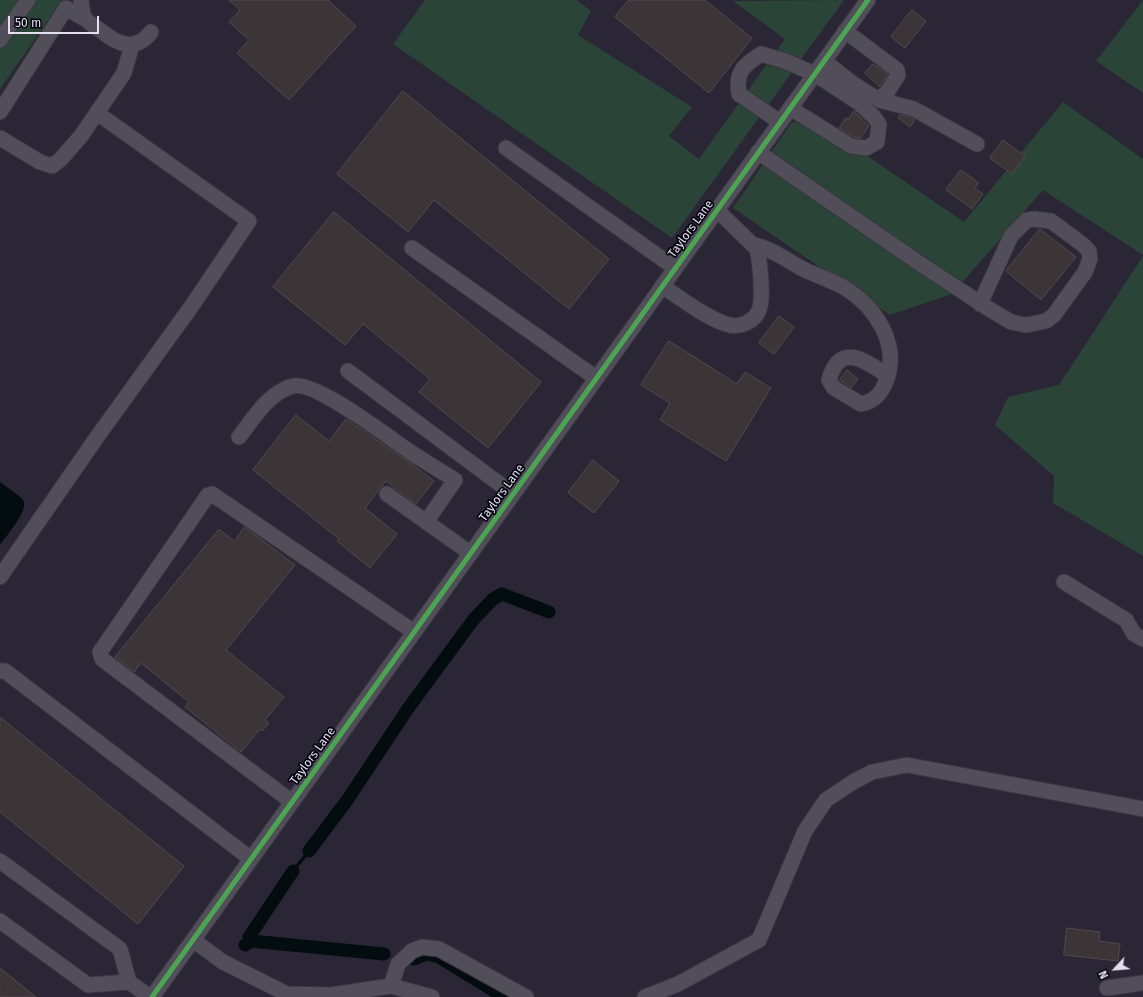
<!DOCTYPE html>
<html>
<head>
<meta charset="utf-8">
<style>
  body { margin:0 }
  #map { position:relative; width:1143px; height:997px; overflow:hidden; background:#1f1b29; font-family:"Fira Sans",sans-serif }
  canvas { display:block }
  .north { position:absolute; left:1095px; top:949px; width:40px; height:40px; -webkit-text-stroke:3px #06040e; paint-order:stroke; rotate:244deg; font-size:11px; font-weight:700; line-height:16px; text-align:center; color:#e3dff1 }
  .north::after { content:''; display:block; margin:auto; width:14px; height:18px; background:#e3dff1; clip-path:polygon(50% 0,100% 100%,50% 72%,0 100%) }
  .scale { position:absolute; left:8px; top:16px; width:91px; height:18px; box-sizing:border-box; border:2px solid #e3dff1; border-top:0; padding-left:5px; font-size:12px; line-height:14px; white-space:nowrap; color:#e3dff1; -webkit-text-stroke:3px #06040e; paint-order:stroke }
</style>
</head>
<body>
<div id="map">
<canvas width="1143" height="997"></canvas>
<div class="north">N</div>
<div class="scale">50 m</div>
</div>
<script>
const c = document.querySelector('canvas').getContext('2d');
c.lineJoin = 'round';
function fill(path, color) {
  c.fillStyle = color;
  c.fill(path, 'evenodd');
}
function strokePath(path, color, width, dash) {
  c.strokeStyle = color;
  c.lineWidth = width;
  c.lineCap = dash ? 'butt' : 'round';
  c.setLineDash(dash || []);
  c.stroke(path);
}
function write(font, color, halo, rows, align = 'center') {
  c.font = font + ' "Fira Sans",sans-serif';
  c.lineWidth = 3.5;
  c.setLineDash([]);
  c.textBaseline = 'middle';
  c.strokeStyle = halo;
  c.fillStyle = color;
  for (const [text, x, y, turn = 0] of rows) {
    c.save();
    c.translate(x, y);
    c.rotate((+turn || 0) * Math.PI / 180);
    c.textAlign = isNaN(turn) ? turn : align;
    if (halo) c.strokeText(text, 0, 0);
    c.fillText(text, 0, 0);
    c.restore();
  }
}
const industrial = new Path2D(`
  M50 0H1143V997H0V67Z`);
const green = new Path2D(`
  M0 0H62L0 89Z
  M425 0H576L591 11 578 35 692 107 669 136 699 159 785 39 733 1 844 0 672 238 393 44Z
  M1143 0V93L1096 61Z
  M1063 102 1143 159V255L1043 190 952 294 890 315 733 208 792 122 825 127 964 222Z
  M1143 256V556L1053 503 1054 476 995 425 1008 397 1059 385Z`);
const water = new Path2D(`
  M0 482C7 488 17 493 23 500 30 509 6 536 0 545Z`);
const stream = new Path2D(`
  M293 871 309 851`);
const canal = new Path2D(`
  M309 851 348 799 407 710 473 620 493 599 502 594 549 612
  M251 941 249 937 293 871
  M245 945 251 941 384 954
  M414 959 426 954 439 957 504 997`);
const building = new Path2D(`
  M229 0H328L356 26 289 100 237 53 249 40 229 22 240 10Z
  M629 0H705L752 38 709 93 615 17Z
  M912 10 926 21 905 48 891 37Z
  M873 64 888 74 880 87 865 73Z
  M403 91 609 259 569 309 434 200 408 232 337 174Z
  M854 111 869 126 861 138 854 137 839 128 846 118 848 119Z
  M900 115 911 117 915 120 910 127 898 118Z
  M1003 140 1025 156 1012 174 990 158Z
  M961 170 979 183 975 188 983 194 972 209 946 190Z
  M334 212 541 382 488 448 419 392 430 379 363 324 345 345 273 287Z
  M1040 229 1076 257 1041 300 1006 271Z
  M779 316 794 327 774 354 759 343Z
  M669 341 737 384 745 372 771 388 726 461 660 420 670 403 641 385Z
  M847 370 858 379 851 388 840 380Z
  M296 415 329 441 346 419 412 464 434 481 416 504 386 481 365 508 397 534 370 568 337 541 339 539 253 470Z
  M593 460 619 481 594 513 568 493Z
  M245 527 295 565 226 650 284 697 265 720 269 723 262 731 260 729 241 752 185 707 189 702 141 663 134 672 115 657 219 529 234 541Z
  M0 717 184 866 138 924 0 812Z
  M1067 928 1100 932 1099 941 1120 944 1118 961 1064 955Z
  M0 968 36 997H0Z`);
const minor = new Path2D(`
  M81 0C82 6 82 13 85 18 88 23 96 27 100 30 117 44 135 53 151 32
  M845 31 897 70 898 75 888 91 879 100
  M0 40 28 0
  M824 61 852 83 879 100 914 109 977 144
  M0 112 66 8 85 19
  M780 122 739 94C735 72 744 65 761 54L785 61 815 74 859 103 874 117 879 124 877 142 866 148 851 146 790 108
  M0 138 40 162 52 166 61 159 81 136 124 73 132 45
  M506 148 675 268
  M758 152 916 261 986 307 1011 322 1026 325 1046 321 1054 315 1085 272 1090 259 1089 251 1082 244 1051 221 1034 219 1027 220 1011 236 980 304
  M755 245C772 249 785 259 801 268 815 275 831 280 845 288 874 306 898 341 888 375 884 390 877 401 861 404L834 388 829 380C840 341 866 361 888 376
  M412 248 596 378
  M662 286C682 299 703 316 726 324 739 329 756 322 760 307 763 294 760 263 757 249L717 210
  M348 371 513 494
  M239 437C253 419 269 392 293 386 314 380 387 436 406 449 422 460 439 470 455 480L426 522
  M387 494 470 553
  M0 577 97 437 191 307 249 221 97 113
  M1064 582 1126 620 1134 634 1143 639
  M0 671H5L251 859
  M292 802 102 659 100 652 208 495 212 494 414 632
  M0 861 120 949 129 982 150 997
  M0 921 88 985 129 982
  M193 940 223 962 287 994 331 995 391 986 432 997
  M391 986 398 964 412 951 422 947 439 949 526 997
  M1107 988 1143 983
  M152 997 868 0
  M645 997 678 984 759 940 805 831 826 800 853 782 872 772 907 765 1143 809`);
const cycleway = new Path2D(`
  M152 997 868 0`);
const streetNames = [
  ["Taylors Lane",691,229,-54],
  ["Taylors Lane",502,493,-54],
  ["Taylors Lane",313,756,-54]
];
fill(industrial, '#2a2636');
fill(green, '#2a4437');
fill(water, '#030c0f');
strokePath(stream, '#030c0f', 3.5);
strokePath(canal, '#030c0f', 13);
fill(building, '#3c3538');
strokePath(building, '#50494e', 1);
strokePath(minor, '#393642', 17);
strokePath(minor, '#514e59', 15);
strokePath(cycleway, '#4ca352', 5);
write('12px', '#e3dff1', '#06040e', streetNames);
</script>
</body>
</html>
